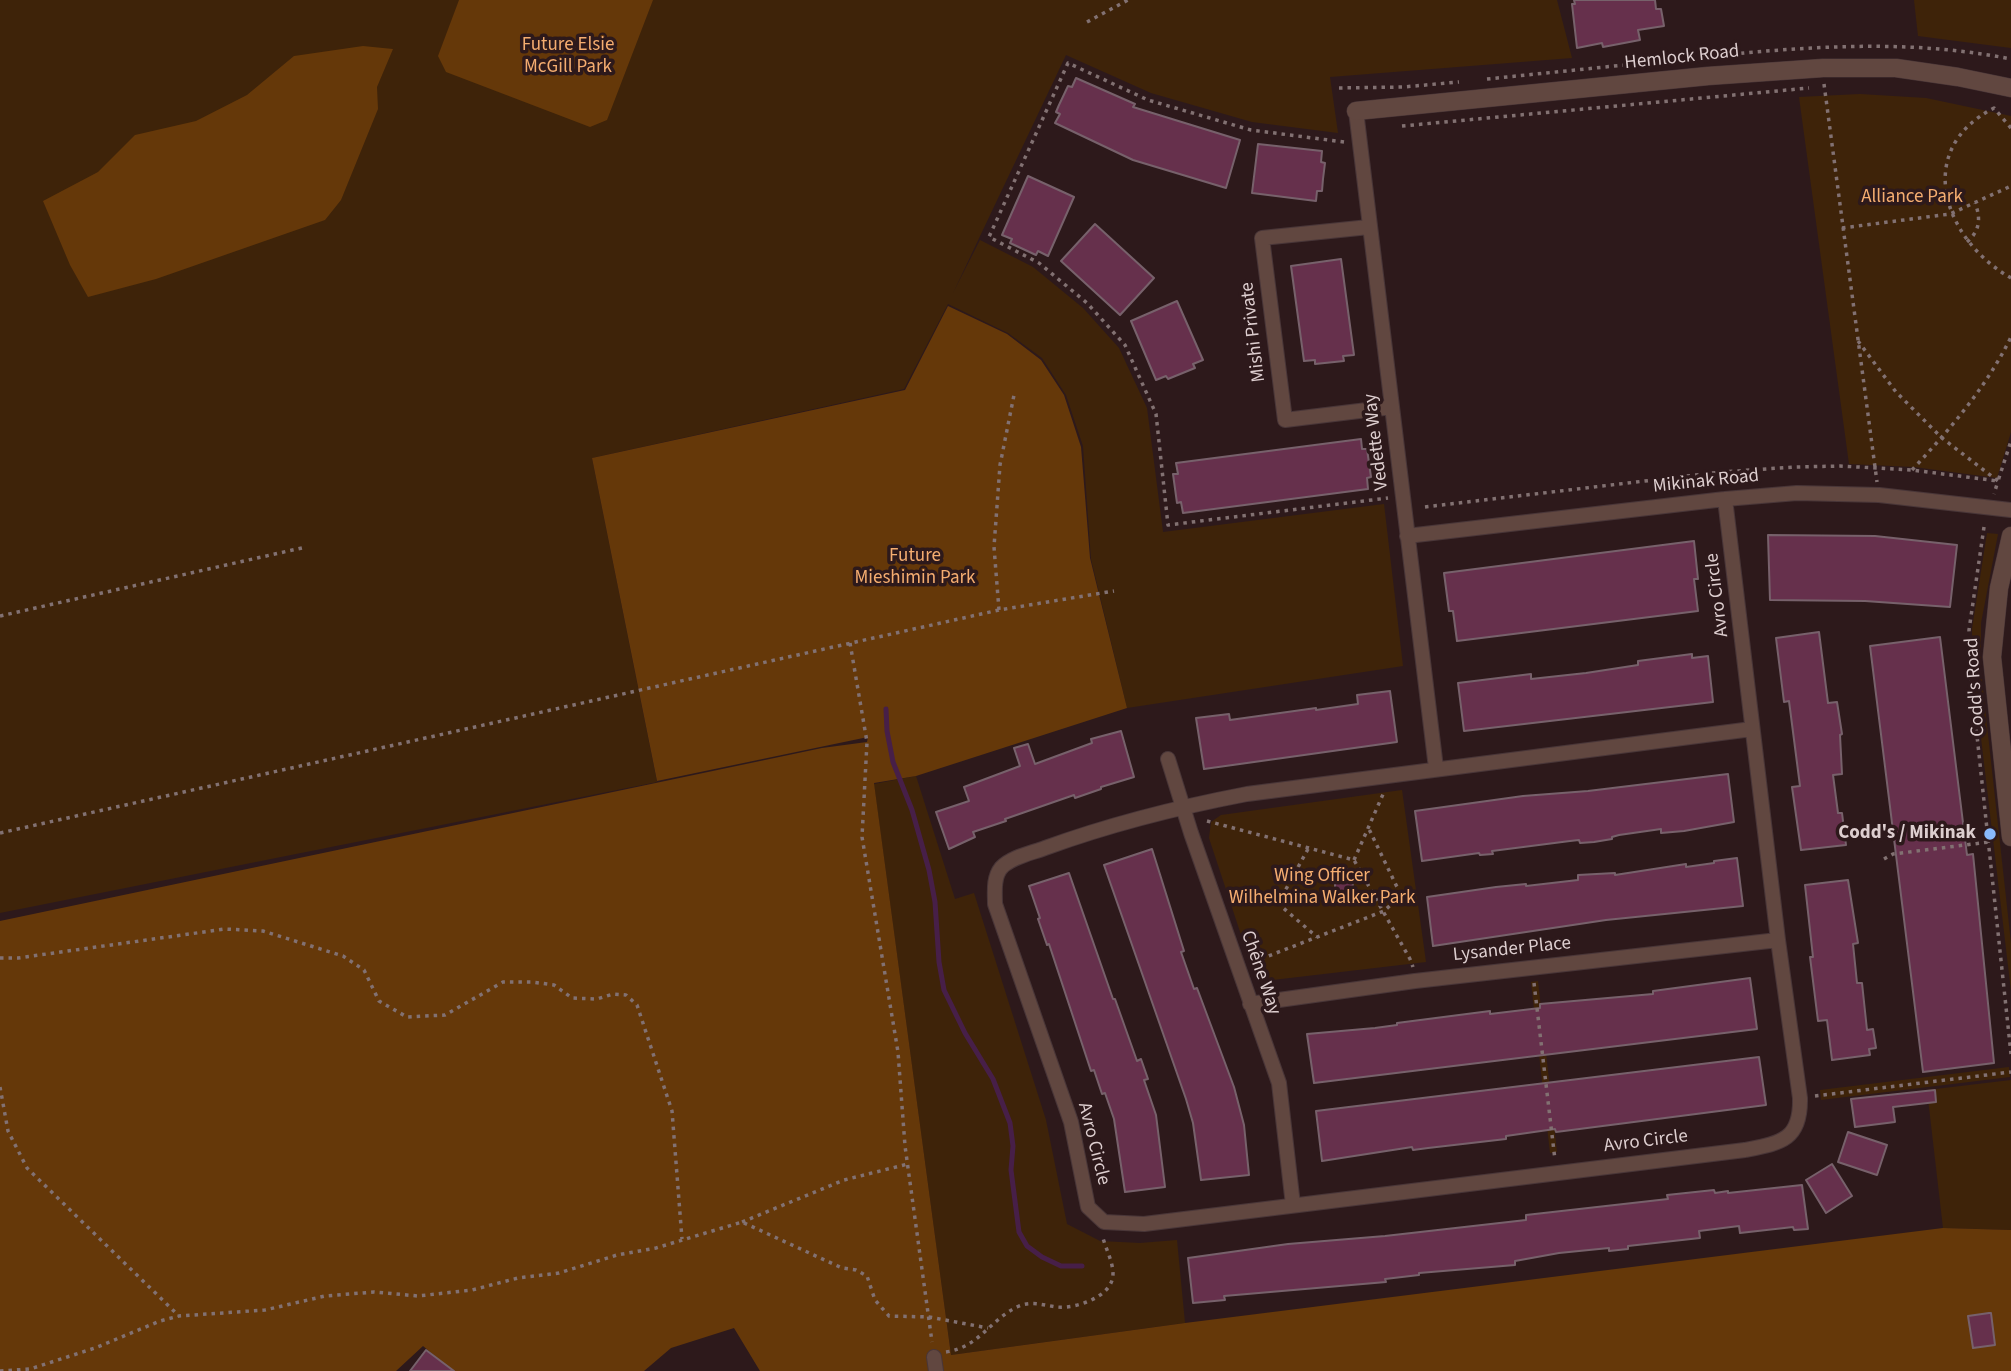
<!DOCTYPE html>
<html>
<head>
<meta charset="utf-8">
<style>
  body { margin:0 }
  canvas { display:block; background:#2d191b }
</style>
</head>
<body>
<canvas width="2011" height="1371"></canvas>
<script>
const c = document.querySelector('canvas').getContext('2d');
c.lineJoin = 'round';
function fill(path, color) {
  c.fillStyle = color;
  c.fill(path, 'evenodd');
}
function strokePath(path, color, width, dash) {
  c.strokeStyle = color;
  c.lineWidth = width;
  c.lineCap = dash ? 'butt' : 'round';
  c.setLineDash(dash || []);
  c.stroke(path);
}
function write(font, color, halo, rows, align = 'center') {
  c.font = font + ' "Source Sans 3",sans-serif';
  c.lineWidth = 7;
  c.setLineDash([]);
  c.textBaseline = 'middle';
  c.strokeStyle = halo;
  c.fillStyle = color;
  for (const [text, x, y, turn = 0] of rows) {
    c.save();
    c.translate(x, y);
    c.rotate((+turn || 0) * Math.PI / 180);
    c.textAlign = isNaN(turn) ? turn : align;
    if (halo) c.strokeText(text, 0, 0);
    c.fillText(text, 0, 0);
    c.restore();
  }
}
const green = new Path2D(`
  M0 0H1557L1572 58 1330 77 1338 133 1252 122 1151 93 1066 55 953 293 980 240 1033 267 1083 308 1119 348 1147 408 1163 532 1384 504 1403 666 1127 708 1091 559 1083 446 1066 395 1042 358 1008 333 948 304 904 389 592 458 657 782 0 913Z
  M1914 0H2011V48L1918 36Z
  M1860 94 1926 98 2011 116V432L1997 478 1914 467 1849 464 1799 97Z
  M1987 533 1998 534 1981 623V671L2011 943V991L1973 670 1972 629Z
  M916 776 955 899 974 893 1046 1120 1067 1224 1100 1241 1140 1243 1177 1240 1185 1323 951 1355 874 784Z
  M1402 790 1426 962 1264 981 1254 974 1209 838 1211 822 1221 815Z
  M1538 981 1557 1152 1550 1153 1531 982Z
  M2009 1067 2010 1077 1821 1100 1820 1090Z
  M2011 1080V1230L1943 1228 1927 1090Z`);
const forest = new Path2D(`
  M459 0H653L607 120 590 127 446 72 438 56Z
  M363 46 393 49 377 87 378 109 341 200 325 220 156 279 88 297 70 265 43 201 98 172 135 135 196 121 247 95 294 56Z
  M948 306 1007 334 1041 360 1064 395 1081 447 1090 558 1127 708 916 776 874 783 951 1355 1185 1323 1943 1228 2011 1230V1371H760L734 1328 671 1348 644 1371H453L423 1346 396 1371H0V921L822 748 867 742 868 737 657 781 592 458 905 390Z`);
const stream = new Path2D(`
  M886 709 887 731 893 762 912 810 929 870 935 902 939 962 944 990 965 1033 993 1079 1010 1123 1013 1146 1011 1170 1019 1232 1027 1246 1042 1257 1061 1266H1082`);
const building = new Path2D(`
  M1574 0H1655L1656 9H1661L1664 26 1638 30 1640 40 1603 47 1602 43 1577 48 1572 4H1575Z
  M1076 78 1135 104 1133 107 1240 140 1226 188 1133 160 1055 123 1060 114 1056 112 1059 105 1068 86 1072 87Z
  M1258 144 1322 151 1321 162 1325 163 1323 179 1322 191H1317L1316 201 1252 193Z
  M1028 176 1074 197 1048 256 1038 251 1036 255 1010 243 1012 239 1002 235Z
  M1095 224 1154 278 1120 315 1061 261Z
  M1341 259 1354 355 1343 356 1344 361 1315 364V360L1304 361 1291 266Z
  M1177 301 1203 360 1193 364 1195 368 1168 379 1166 376 1156 380 1131 321Z
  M1361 439 1362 449H1367L1371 477 1367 478 1368 489 1183 513 1181 502 1177 503 1173 474H1178L1176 463Z
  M1768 535 1875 536 1957 545 1950 607 1865 601 1770 600Z
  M1694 541 1698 579H1694L1698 611 1457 641 1453 611H1449L1444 573Z
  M1819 632 1828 703 1837 702 1842 734 1840 735 1842 774 1833 775 1838 813H1842L1846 845 1801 850 1792 787 1800 786 1789 701 1784 702 1776 638Z
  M1940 637 1967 855 1973 854 1994 1063 1923 1072 1870 646Z
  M1692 654V658L1708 656 1713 702 1464 731 1458 683 1531 674V679L1586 673 1638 665V661Z
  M1390 691 1397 742 1204 769 1196 718 1229 714 1230 720 1316 708V710L1358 704 1357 695Z
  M1121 731 1134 777 1101 787V789L1075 798 1074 795 1005 819 1006 821 973 832 975 837 949 849 936 812 969 801 964 787 1020 766 1014 748 1028 744 1035 764 1092 743 1091 739Z
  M1728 774 1734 822 1684 831 1661 833V829L1619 835 1612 837V839L1594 842 1580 843 1579 840 1570 841 1492 851 1493 854 1480 855 1479 853 1422 861 1415 811 1523 796 1588 791Z
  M1152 849 1184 951 1181 952 1194 989 1197 988 1234 1087 1244 1125 1249 1175 1201 1180 1193 1123 1186 1099 1104 865Z
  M1737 858 1743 906 1606 920 1433 946 1427 897 1496 887 1526 884V886L1578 880V875L1615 873V875L1686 864V867L1714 863V861Z
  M1335 869H1352L1353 892H1335Z
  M1069 873 1113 999H1115L1137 1061 1141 1059 1148 1079 1144 1080 1156 1115 1165 1187 1125 1192 1114 1119 1105 1093 1102 1094 1094 1070 1091 1071 1049 944 1047 945 1038 919 1040 918 1029 886Z
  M1848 880 1858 943 1853 944 1857 983H1862L1867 1030 1873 1029 1876 1048 1869 1049 1870 1055 1832 1060 1827 1020 1818 1021 1810 957H1813L1805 885Z
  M1750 978 1757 1029 1314 1083 1307 1034 1375 1028 1397 1025V1023L1490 1011V1014L1540 1008V1004L1653 994V991Z
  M1759 1057 1766 1105 1556 1132 1555 1129 1506 1136V1139L1428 1148 1413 1150 1412 1147 1322 1161 1316 1111Z
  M1935 1090 1936 1102 1893 1107 1895 1122 1855 1127 1851 1099Z
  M1848 1132 1887 1145 1877 1175 1838 1162Z
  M1832 1164 1852 1196 1826 1213 1806 1180Z
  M1802 1185 1808 1229 1794 1230 1793 1227 1740 1233 1739 1226 1699 1231 1700 1238 1628 1246V1249L1609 1251V1248L1559 1253 1515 1261V1265L1419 1273V1275L1385 1279 1386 1282 1224 1296 1225 1300 1193 1303 1188 1258 1288 1244 1385 1236 1526 1220V1215L1668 1199 1667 1195 1714 1190 1715 1193 1728 1191V1193Z
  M1989 1313H1991L1995 1345 1973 1348 1968 1316Z
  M426 1350 454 1371H410Z`);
const path = new Path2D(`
  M1087 22 1128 0
  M1487 79C1556 72 1625 65 1693 58 1800 47 1905 38 2011 59
  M1824 84 1877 482
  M1339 88 1403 87 1459 82
  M1402 126 1809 88
  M2011 128 1994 108C1912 150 1944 240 2011 278
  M1344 142 1251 130 1148 100 1068 63 989 237 1039 263 1087 303 1125 345 1156 414 1168 525 1388 498
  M1842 228 1950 214 2011 186
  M1967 242C1980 231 1981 218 1975 203
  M1858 341 1896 392 1942 438 1998 481 1994 494
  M1912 470C1950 429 1986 388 2011 337
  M1425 507 1721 472 1795 467 1840 466 1912 470 1998 481 2011 441
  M1984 527 1969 630 1970 670 2011 1054
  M999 610 994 547 1000 465 1014 395
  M0 616 306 547
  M850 643 867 742 862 837 898 1052 905 1146 932 1342
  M1207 821 1354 860 1410 959 1413 967
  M0 833 999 610 1114 591
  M1308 849 1280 900 1282 907 1317 937
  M1884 859 1893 854 1989 842
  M1354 860 1384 792
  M0 958H18L225 929 263 931 343 956 364 970 379 1001 407 1017 445 1015 503 982H532L554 985 572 998 597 999 613 994 626 995 637 1005 672 1111 682 1239
  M1253 962 1384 911 1395 901 1397 887 1368 827
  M1534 983 1555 1160
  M0 1087 8 1131 27 1168 179 1316
  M1815 1096 2011 1072
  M742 1222 844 1180 908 1164
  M946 1352C980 1347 990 1319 1019 1306 1032 1301 1043 1305 1057 1307 1075 1309 1113 1297 1113 1274 1113 1262 1106 1249 1103 1238
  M0 1371 30 1369 95 1348 160 1321 179 1316 265 1310 325 1296 374 1292 418 1296 472 1290 518 1278 559 1273 617 1255 656 1248 742 1222 842 1268 856 1270 867 1276 875 1300 889 1316 929 1317 988 1328`);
const minor = new Path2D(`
  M1356 111 1436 768
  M1369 227 1262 238 1285 420 1392 407
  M1725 499 1778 940 1800 1098C1801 1140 1781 1143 1745 1150L1144 1224 1104 1222 1088 1207 1071 1122 995 904C995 893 993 878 1001 868 1011 857 1032 853 1045 848 1111 824 1179 807 1247 794L1752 729
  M1407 536 1725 499 1797 493 1879 495 2011 510
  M1168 759 1191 833 1279 1083 1293 1205
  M1250 1004 1415 981 1778 940
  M934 1357 936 1371`);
const tertiary = new Path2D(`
  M1356 111 1708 76 1823 68H1896L1958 77 2011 88
  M2011 536 1999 588 1992 657 2011 837`);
const markers = [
  [1990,834,7,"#89bafc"]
];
const parkNames = [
  ["Future Elsie",568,46],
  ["McGill Park",568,68],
  ["Alliance Park",1912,198],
  ["Future",915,557],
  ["Mieshimin Park",915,579],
  ["Wing Officer",1322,877],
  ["Wilhelmina Walker Park",1322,899]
];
const streetNames = [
  ["Hemlock Road",1682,58,-6],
  ["Mishi Private",1254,332,-97],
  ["Vedette Way",1377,442,-97],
  ["Mikinak Road",1706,482,-6],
  ["Avro Circle",1718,595,-97],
  ["Codd's Road",1976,687,-94],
  ["Lysander Place",1512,950,-6],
  ["Chêne Way",1260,973,71],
  ["Avro Circle",1646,1142,-7],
  ["Avro Circle",1093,1144,76]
];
const poiNames = [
  ["Codd's / Mikinak",1976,834]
];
fill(green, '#3e2309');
fill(forest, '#653809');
strokePath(stream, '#471f48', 5);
fill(building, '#66304c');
strokePath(building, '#77616b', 2);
strokePath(minor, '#493638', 16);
strokePath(tertiary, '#493638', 19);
strokePath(path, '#827172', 3.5, [3.5, 5]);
strokePath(minor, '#614740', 14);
strokePath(tertiary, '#614740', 18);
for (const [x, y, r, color] of markers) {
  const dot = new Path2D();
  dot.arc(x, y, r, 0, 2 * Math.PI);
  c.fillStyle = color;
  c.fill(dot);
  strokePath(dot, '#2d191b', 2.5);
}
write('19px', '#f5ad70', '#2d191b', parkNames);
write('19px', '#ddcecf', '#2d191b', streetNames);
write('bold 19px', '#ddcecf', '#2d191b', poiNames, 'right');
</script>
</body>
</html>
